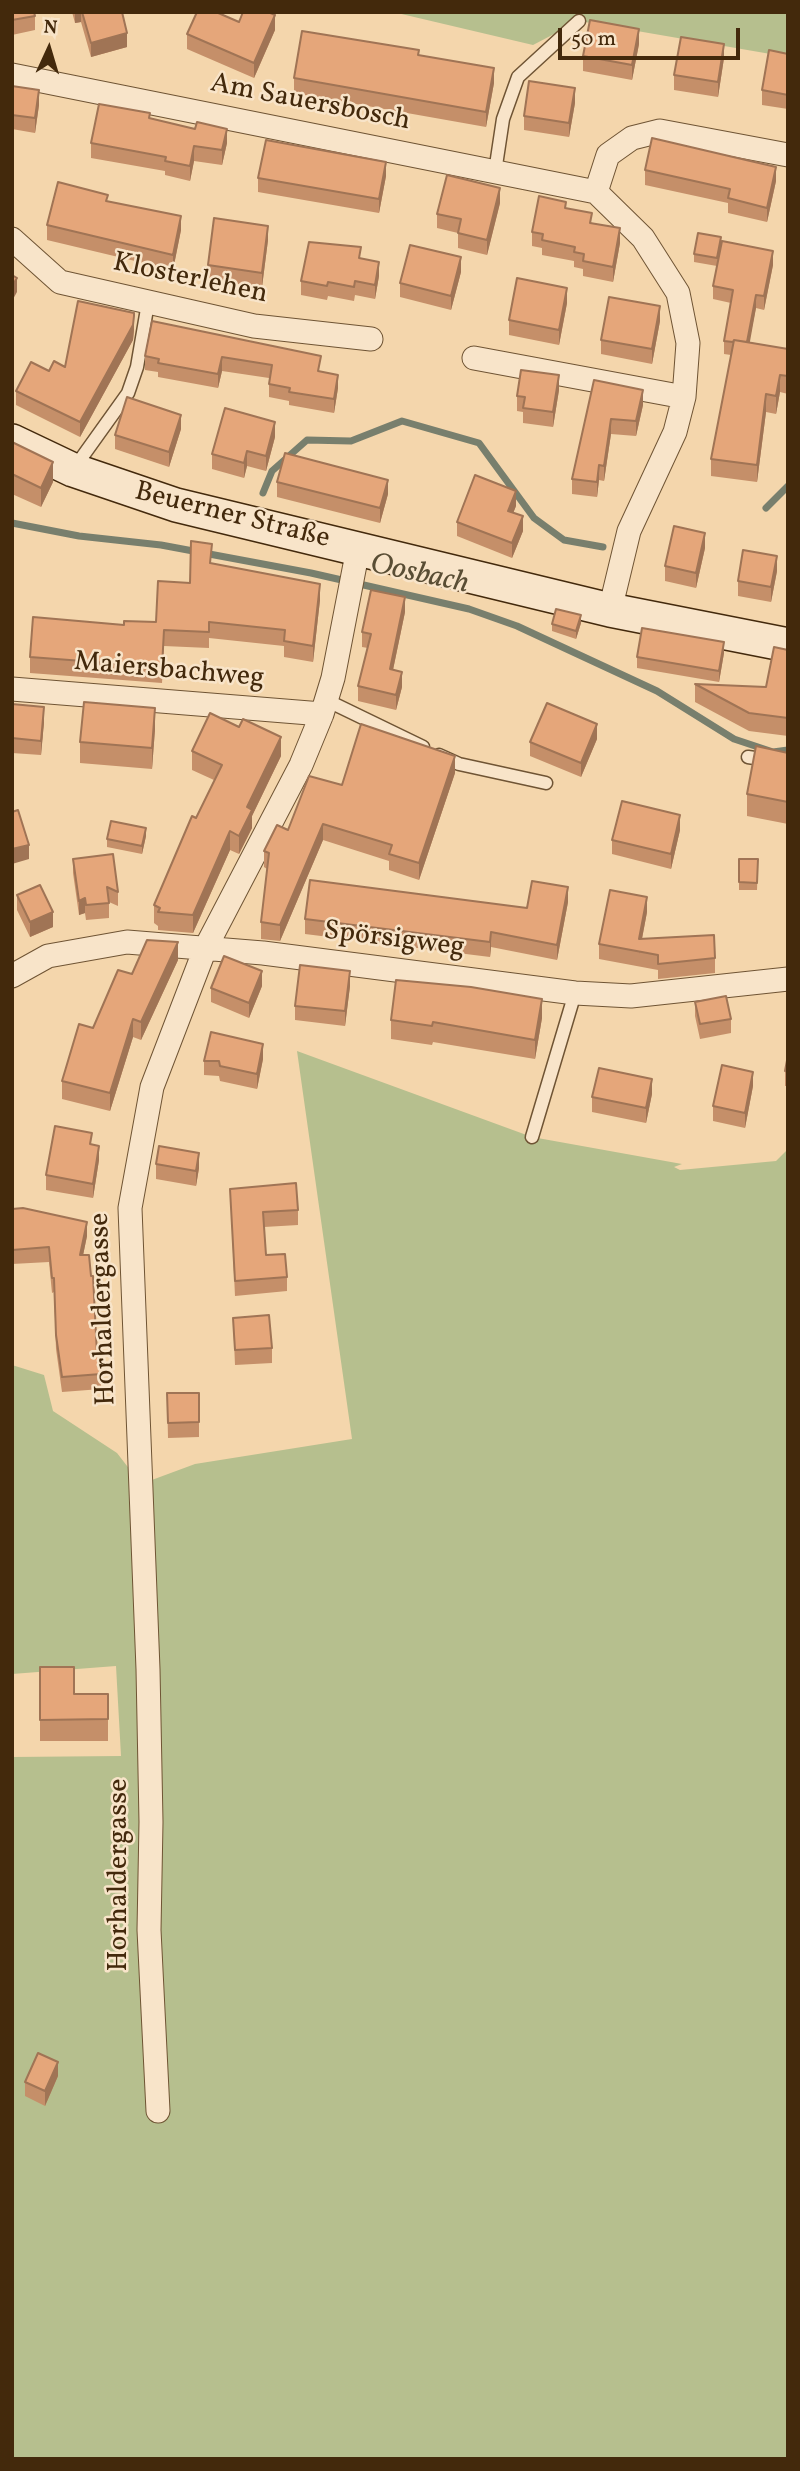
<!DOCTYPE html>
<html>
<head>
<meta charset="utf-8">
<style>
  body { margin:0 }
  #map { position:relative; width:800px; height:2471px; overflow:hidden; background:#f4d6ac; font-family:Vollkorn,serif }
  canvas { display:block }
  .frame { position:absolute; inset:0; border:14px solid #43290c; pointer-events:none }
  .north { position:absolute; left:14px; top:14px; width:70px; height:70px; -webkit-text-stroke:5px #f8e4c9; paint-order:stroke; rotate:4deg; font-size:19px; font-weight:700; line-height:28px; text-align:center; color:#43290c }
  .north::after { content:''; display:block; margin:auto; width:24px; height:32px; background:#43290c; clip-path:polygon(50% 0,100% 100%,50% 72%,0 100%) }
  .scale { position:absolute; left:558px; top:28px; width:182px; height:32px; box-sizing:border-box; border:4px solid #43290c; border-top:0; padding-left:9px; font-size:21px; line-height:24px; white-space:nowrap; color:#43290c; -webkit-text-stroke:5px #f8e4c9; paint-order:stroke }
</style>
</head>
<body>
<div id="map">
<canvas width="800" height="2471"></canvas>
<div class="frame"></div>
<div class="north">N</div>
<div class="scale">50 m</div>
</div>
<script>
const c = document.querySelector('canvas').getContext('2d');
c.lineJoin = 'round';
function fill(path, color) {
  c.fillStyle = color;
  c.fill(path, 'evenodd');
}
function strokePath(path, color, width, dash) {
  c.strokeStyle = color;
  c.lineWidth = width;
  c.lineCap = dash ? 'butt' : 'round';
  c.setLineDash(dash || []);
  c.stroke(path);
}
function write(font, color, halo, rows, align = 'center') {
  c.font = font + ' Vollkorn,serif';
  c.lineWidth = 5;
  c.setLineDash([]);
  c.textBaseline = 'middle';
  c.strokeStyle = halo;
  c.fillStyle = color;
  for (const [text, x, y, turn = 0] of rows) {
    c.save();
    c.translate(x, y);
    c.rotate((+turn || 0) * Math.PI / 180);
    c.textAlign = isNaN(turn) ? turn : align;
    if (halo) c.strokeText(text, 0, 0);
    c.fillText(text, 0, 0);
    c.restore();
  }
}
const green = new Path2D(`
  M393 12H788V57L579 21 533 45Z
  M297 1051 532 1137 682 1164 674 1167 680 1170 776 1161 788 1149V2459H12V1757L121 1756 116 1666 12 1674V1365L44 1375 53 1411 117 1453 141 1484 195 1464 352 1439Z`);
const stream = new Path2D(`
  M263 493 272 471 307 440 351 441 402 421 479 443 534 518 564 540 603 547
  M766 508 788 486
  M12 523 79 536 161 545 311 573 469 609 517 626 657 691 734 739 773 752 788 750`);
const service = new Path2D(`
  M495 172 503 119 518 77 579 21
  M75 467 128 393 137 367 148 303
  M326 700 423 747
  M439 755 459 764 546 783
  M748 757 788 763
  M532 1137 575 993`);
const minor = new Path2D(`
  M12 75 596 192 643 238 678 293 688 343 684 397 675 432 629 531 610 610
  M596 192 608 155 632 138 660 131 788 155
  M12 239 60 282 254 326 371 339
  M474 358 684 397
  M12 689 322 714
  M12 976 48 956 127 942 263 953 575 993 631 996 788 979
  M158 2111 149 1930 151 1822 148 1669 130 1208 152 1087 205 949 301 765 322 714 333 678 358 549`);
const secondary = new Path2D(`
  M12 441 73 470 176 505 610 610 788 645`);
const wall = new Path2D(`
  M12 12 35 16V30L12 35Z
  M72 12H122L127 47 91 57 81 22 75 23Z
  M275 30 254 78 187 49V34Z
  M639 44 632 80 583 71V56Z
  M788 54V109L762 105V90Z
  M419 55 494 83 486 127 294 93V78Z
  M724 58 718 97 674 90V75Z
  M12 86 39 105 35 133 12 129Z
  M575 103 569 137 524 130V116Z
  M150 119 227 143 222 165 194 161 190 181 165 175V171L91 158V143Z
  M645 170 776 181 767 222 728 213V203L645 185Z
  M386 176 379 213 258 192V178Z
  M108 202 181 230 173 270 47 240V225Z
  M500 203 487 255 458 248V233L437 228V214Z
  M566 208 592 223 620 243 613 282 583 276V269L574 267V261L542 255V248L532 246V232Z
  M268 240 262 287 208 280V265Z
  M721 243 773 265 764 310 756 308 749 342 788 349V394L780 392 776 414 766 412 757 482 711 476V459L731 355 724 354V341L731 303 713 299V286L717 266 694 262V254Z
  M361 258 379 276 375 299 355 295 354 301 328 296 327 300 301 295V281Z
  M461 272 451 310 400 297V283Z
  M567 303 559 345 509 335V320Z
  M152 321 321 372 338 388 334 413 289 405V401L269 397V378L222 371 218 388 158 377V372L145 370V356Z
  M660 321 652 364 601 354V340Z
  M134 330 133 340 80 437 16 405V391L65 367Z
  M594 380 643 405 636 436 611 434 604 481 599 480 597 497 572 494V479Z
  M559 390 553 427 523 423V412L517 411V396Z
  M181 429 169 467 115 449V435Z
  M275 437 266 471 247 466 244 478 212 469V454Z
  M12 442 53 482 41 507 12 494Z
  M277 482 388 494 380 523 277 497Z
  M516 506 513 513 523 531 512 558 457 536V522Z
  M705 548 696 588 665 581V566Z
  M212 563 320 600 313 662 284 657V646L209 638V648L164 646 162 683 30 673V657L124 625 156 622 190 583Z
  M777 571 771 602 738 596V581Z
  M405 612 393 670 402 687 396 710 358 701V686L368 648 362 647V632Z
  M581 623 576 639 552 631V624Z
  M788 650V736L749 731 695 702V684L766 687Z
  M724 653 719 682 637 668V657Z
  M12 704 44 722 41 755 12 753Z
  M155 729 152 769 80 763V742Z
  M597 739 581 777 530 756V742Z
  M192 751 281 756 252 816V828L239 854 230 850 193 933 158 930V926L154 923V905L214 780 192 770Z
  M788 753V824L747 816V794Z
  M455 773 419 880 389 870V861L323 840 280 941 261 939V922L267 869 264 867V851L342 785Z
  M680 830 671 869 612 854V840Z
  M146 836 142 854 107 847V839Z
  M73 859 118 892V906L109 902V918L86 920 85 913 79 915 73 873Z
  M739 859H758L757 890H739Z
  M17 895 53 927 30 937 17 910Z
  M568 902 557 960 491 947 490 957 305 934V919L527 908Z
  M647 912 642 939 715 958V973L658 979V970L599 959V944Z
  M178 960 141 1040 133 1037 110 1111 62 1099V1081L93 1028 132 974Z
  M262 986 249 1018 211 1002V988Z
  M350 986 345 1026 295 1020V1006Z
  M695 1002 731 1019V1033L700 1039 695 1016Z
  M542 1018 535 1059 433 1042 432 1045 391 1039V1020Z
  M788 1055V1086H785V1071Z
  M263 1059 257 1089 220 1081 219 1076 204 1075V1061Z
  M753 1086 745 1128 713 1121V1106Z
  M652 1094 646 1123 592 1112V1097Z
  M92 1145 99 1160 93 1198 46 1190V1175Z
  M156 1164 199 1168 196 1186 156 1179Z
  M230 1189 298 1210V1225L264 1227 266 1255 287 1277V1291L235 1296Z
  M12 1209 87 1236 83 1255 97 1354 101 1374V1389L62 1392 56 1349 54 1292 52 1293 49 1262 12 1264Z
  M233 1318 272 1348V1363L235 1365Z
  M167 1393H199V1437L168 1438Z
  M40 1667 74 1694H108V1741H40Z
  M58 2076 45 2106 25 2096V2082Z`);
const shadedWall = new Path2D(`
  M75 12H81V22L75 23Z
  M275 15V30L254 78V63Z
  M639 29V44L632 80V65Z
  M127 33V47L91 57V43Z
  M724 44V58L718 97V82Z
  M494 68V83L486 127V112Z
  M575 88V103L569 137V123Z
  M39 90V105L35 133V118Z
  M227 129V143L222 165V150Z
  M194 146V161L190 181V166Z
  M386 162V176L379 213V199Z
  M776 167V181L767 222V208Z
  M500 188V203L487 255V240Z
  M181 216V230L173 270V255Z
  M268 226V240L262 287V273Z
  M620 228V243L613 282V267Z
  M773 251V265L764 310V296Z
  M461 257V272L451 310V296Z
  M379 262V276L375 299V285Z
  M17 278V292L12 301V286Z
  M567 288V303L559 345V330Z
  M756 295V308L747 358V345Z
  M660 306V321L652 364V349Z
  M134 316V330L133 340 80 437V422Z
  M222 357V371L218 388V374Z
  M338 375V388L334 413V399Z
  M559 375V390L553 427V412Z
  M780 375V392L776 414V396Z
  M643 390V405L636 436V421Z
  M766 394V412L757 482V465Z
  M181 415V429L169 467V452Z
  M611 419V434L604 481V466Z
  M275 422V437L266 471V456Z
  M247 451V466L244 478V463Z
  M53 462V482L41 507V488Z
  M599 465V480L597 497V482Z
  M388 480V494L380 523V508Z
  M516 491V506L508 526V511Z
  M523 516V531L512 558V543Z
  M705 533V548L696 588V573Z
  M777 556V571L771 602V587Z
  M320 584V600L313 662V646Z
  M405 597V612L390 684V669Z
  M581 615V623L576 639V631Z
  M724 642V653L719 682V671Z
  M402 672V687L396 710V695Z
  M44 707V722L41 755V741Z
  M155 708V729L152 769V748Z
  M597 724V739L581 777V763Z
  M281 737V756L252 816V828L239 854V836L247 807Z
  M455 756V773L419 880V863Z
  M680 815V830L671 869V854Z
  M323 824V840L280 941V925Z
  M146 828V836L142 854V846Z
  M230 831V850L193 933V915Z
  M29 845V859L12 864V849Z
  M568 887V902L557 960V945Z
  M647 897V912L639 954V939Z
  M85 898V913L79 915V901Z
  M53 912V927L30 937V922Z
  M491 932V947L490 957V942Z
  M178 942V960L141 1040V1022Z
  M262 971V986L249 1018V1003Z
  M350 971V986L345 1026V1011Z
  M542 999V1018L535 1059V1040Z
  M133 1019V1037L110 1111V1093Z
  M263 1044V1059L257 1089V1074Z
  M753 1072V1086L745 1128V1113Z
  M652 1079V1094L646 1123V1108Z
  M99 1146V1160L93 1198V1184Z
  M199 1153V1168L196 1186V1171Z
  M87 1222V1236L80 1270V1255Z
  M58 2062V2076L45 2106V2091Z`);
const building = new Path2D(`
  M12 12H34L35 16 12 20Z
  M82 12H122L127 33 91 43Z
  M197 12H216L239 22 243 12H268L275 15 254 63 187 34Z
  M590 20 639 29 632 65 583 56Z
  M302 31 419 50 418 55 494 68 486 112 294 78Z
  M681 37 724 44 718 82 674 75Z
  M769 50 788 54V95L762 90Z
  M529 81 575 88 569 123 524 116Z
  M12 86 39 90 35 118 12 115Z
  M99 104 150 113 149 118 195 129 197 122 227 129 222 150 194 146 190 166 165 161 166 157 91 143Z
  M652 138 776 167 767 208 728 198 730 189 645 170Z
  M266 140 386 162 379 199 258 178Z
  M447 175 500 188 487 240 458 233 461 219 437 214Z
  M58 182 108 195 106 201 181 216 173 255 47 225Z
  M539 196 566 202 565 208 592 213 590 223 620 228 613 267 583 261 584 254 574 252 575 247 542 240 543 234 532 232Z
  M214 218 268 226 262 273 208 265Z
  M698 233 721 237 717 258 694 254Z
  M722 241 773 251 764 296 756 295 747 342 734 340 733 342 724 341 733 290 713 286Z
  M309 242 361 247 359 258 379 262 375 285 355 281 354 287 328 282 327 286 301 281Z
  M410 245 461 257 451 296 400 283Z
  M12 275 17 278 12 286Z
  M517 278 567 288 559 330 509 320Z
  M609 297 660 306 652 349 601 340Z
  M78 301 134 313V316L133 325 80 422 16 391 31 362 49 371 54 361 65 367Z
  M152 321 321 356 318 371 338 375 334 399 289 392 290 388 269 384 272 365 222 357 218 374 158 363 159 359 145 356Z
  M734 340 788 349V376L780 375 776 396 766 394 757 465 711 459Z
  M521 370 559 375 553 412 523 408 525 397 517 396Z
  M594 380 643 390 636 421 611 419 604 466 599 465 597 482 572 479Z
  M127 397 181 415 169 452 115 435Z
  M225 408 275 422 266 456 247 451 244 463 212 454Z
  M12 442 53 462 41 488 12 474Z
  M285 453 388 480 380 508 277 482Z
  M475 475 516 491 508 511 523 516 512 543 457 522Z
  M674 526 705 533 696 573 665 566Z
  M191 541 212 544 210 563 320 584 313 646 284 641 285 630 209 622V632L164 630 162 667 30 657 33 617 124 625V621L156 622 158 581 190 583Z
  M743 550 777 556 771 587 738 581Z
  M371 590 405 597 390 669 402 672 396 695 358 686 371 634 362 632Z
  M556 609 581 615 576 631 552 624Z
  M642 628 724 642 719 671 637 657Z
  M774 647 788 650V718L749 713 695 684 766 687Z
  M84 702 155 708 152 748 80 742Z
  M547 703 597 724 581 763 530 742Z
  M12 704 44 707 41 741 12 738Z
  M210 713 239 727 243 719 281 737 247 807 252 810 239 836 230 831 193 915 158 912 160 908 154 905 192 816 196 818 222 765 192 751Z
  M361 724 455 756 419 863 389 854 392 845 323 824 280 925 261 922 269 853 264 851 277 825 288 830 309 776 342 785Z
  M756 746 788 753V802L747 794Z
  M622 801 680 815 671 854 612 840Z
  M18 810 29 845 12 849V812Z
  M111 821 146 828 142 846 107 839Z
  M113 854 118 892 107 887 109 903 86 905 85 898 79 901 73 859Z
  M739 859H758L757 883 739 882Z
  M310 880 527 908 532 881 568 887 557 945 491 932 490 942 305 919Z
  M40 885 53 912 30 922 17 895Z
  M610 890 647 897 639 939 714 935 715 958 658 964V955L599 944Z
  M147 940 178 942 141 1022 133 1019 110 1093 62 1081 79 1024 93 1028 118 970 132 974Z
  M224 956 262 971 249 1003 211 988Z
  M300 965 350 971 345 1011 295 1006Z
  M396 980 471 987 542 999 535 1040 433 1022 432 1026 391 1020Z
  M726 996 731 1019 700 1024 695 1002Z
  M211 1032 263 1044 257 1074 220 1066 219 1061H204Z
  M788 1055V1072L785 1071Z
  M722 1065 753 1072 745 1113 713 1106Z
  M599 1068 652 1079 646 1108 592 1097Z
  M55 1126 92 1133 90 1144 99 1146 93 1184 46 1175Z
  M159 1146 199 1153 196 1171 156 1164Z
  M296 1183 298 1210 263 1212 266 1255 285 1254 287 1277 235 1281 230 1189Z
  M23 1208 87 1222 80 1255H89L91 1276H93L97 1354 100 1353 101 1374 62 1377 56 1335 54 1278H52L49 1247 12 1250V1209Z
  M269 1315 272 1348 235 1350 233 1318Z
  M167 1393H199V1422L168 1423Z
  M40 1667H74V1694H108V1719L40 1720Z
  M38 2053 58 2062 45 2091 25 2082Z`);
const streetNames = [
  ["Am Sauersbosch",310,104,11],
  ["Klosterlehen",190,280,12],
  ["Beuerner Straße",232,517,14],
  ["Maiersbachweg",169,672,5],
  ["Spörsigweg",394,941,7],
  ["Horhaldergasse",105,1309,-92],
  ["Horhaldergasse",121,1875,-90]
];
const waterNames = [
  ["Oosbach",419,576,12]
];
fill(green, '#b6bf8e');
strokePath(stream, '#787f6d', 7);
strokePath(service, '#6f5434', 15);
strokePath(minor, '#6f5434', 25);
strokePath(secondary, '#43290c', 36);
strokePath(service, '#f8e4c9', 12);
strokePath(minor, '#f8e4c9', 23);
strokePath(secondary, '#f8e4c9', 33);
fill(wall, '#c58f69');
fill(shadedWall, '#a07455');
fill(building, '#e5a67a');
strokePath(building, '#a07455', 2);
write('28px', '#43290c', '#f8e4c9', streetNames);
write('italic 30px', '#594d34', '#f8e4c9', waterNames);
</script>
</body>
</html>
